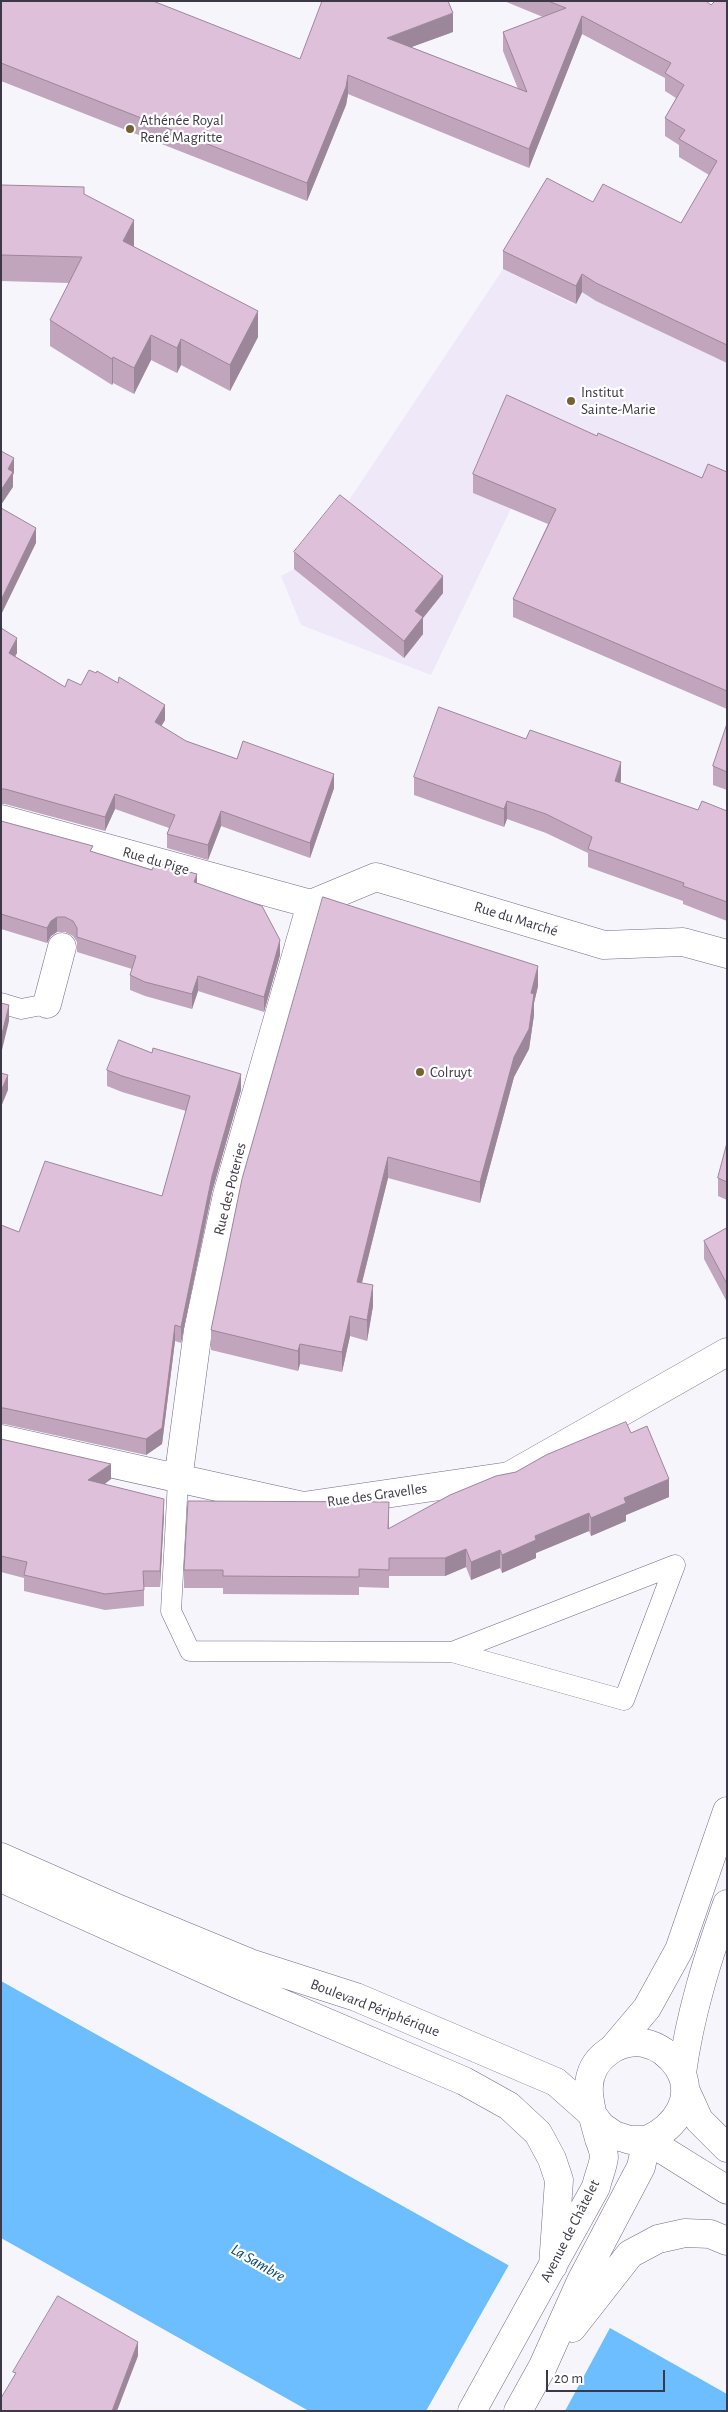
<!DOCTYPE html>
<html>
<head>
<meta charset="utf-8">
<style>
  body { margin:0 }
  #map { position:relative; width:728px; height:2412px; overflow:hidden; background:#f7f5fc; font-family:"Alegreya Sans",sans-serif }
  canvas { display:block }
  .frame { position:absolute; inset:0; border:2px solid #3d3846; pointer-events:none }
  .scale { position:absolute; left:546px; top:2370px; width:119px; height:22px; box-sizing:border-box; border:2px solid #3d3846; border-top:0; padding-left:6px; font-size:15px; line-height:18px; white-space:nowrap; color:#3d3846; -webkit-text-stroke:4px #fff; paint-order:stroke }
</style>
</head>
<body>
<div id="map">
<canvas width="728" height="2412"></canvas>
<div class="frame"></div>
<div class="scale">20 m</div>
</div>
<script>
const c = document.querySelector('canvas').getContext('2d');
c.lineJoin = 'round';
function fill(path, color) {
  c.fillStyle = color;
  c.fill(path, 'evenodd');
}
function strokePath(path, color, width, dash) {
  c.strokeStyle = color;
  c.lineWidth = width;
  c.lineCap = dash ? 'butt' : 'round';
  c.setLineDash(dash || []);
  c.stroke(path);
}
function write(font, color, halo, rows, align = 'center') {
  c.font = font + ' "Alegreya Sans",sans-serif';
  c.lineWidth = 4.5;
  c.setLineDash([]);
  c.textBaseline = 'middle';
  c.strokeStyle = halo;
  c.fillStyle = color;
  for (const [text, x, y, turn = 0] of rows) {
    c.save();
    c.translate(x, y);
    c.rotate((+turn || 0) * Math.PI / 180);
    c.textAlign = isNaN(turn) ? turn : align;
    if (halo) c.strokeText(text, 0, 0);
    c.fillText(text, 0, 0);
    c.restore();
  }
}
const built = new Path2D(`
  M727 242V582L517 496 431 675 301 625 281 576 294 569 341 512 503 269 575 305 582 292Z`);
const water = new Path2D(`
  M1 1981 508 2265 610 2328 727 2394V2411H309L1 2238Z`);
const pier = new Path2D(`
  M510 2263 611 2326 565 2411H426Z`);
const service = new Path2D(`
  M1 1003 21 1009 47 1004
  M178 1480 171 1611 190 1651 452 1652 675 1565 624 1700 452 1652`);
const minor = new Path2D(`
  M1 819 311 904
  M311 904 376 877 604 945 683 942 727 954
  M47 1004 62 947
  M1 1439 303 1506 509 1476 727 1352
  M178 1480 198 1330 227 1195 311 904
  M614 2047 647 2008 679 1950 727 1811
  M682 2073C690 2014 707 1960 727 1904`);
const primary = new Path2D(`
  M1 1857 119 1909 250 1963 356 1997 556 2082 592 2114 601 2126 614 2135 630 2140H647L727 2190
  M1 1878 239 1985 464 2081 509 2106 538 2133 552 2159 559 2180 553 2266
  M685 2089 699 2120 727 2148
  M572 2328 630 2254 658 2239 685 2233 710 2234 727 2241
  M472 2411 596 2187C598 2177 603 2167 604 2157 604 2152 601 2144 599 2139 591 2108 577 2074 608 2052 619 2044 632 2041 644 2043 658 2046 670 2055 678 2067 697 2097 676 2127 647 2140
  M518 2411 543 2366 581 2281 641 2167 647 2140`);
const wall = new Path2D(`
  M1 1 300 59 453 32 411 47 518 89 503 51V32L543 17 504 1H706L711 5 727 1V363L596 301 582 292 576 304 503 269V251L593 202 681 223 709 175 679 157V145L665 136V118L676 98 665 91V78L582 34 529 168 348 94 346 105 307 201 1 81Z
  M1 185 84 194 134 246 133 247 258 337 230 391 181 365 177 373 151 360 134 394 113 383 112 385 50 346V320L69 283 1 281Z
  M597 436 702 478 727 472V709L513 617V599L548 524 473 493V474Z
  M294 552 443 593 423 618V634L404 658 294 569Z
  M1 628 17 653 15 656 65 687 165 720 161 726 186 741 237 759 334 788 310 858 221 826 208 860 167 848V834L169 828 115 809 105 831 5 804H1Z
  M727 724V790L713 785V766Z
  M414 777 621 780 620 783 698 810 727 811V921L683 904V901L588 867V853L546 833 507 819 504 827 414 795Z
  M1 821 93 852 197 883 280 955 264 1012 198 991 192 1009 145 996 130 990V975L132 969 77 952V942L73 936 65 932H57L51 936 47 943 1 929Z
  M538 986 534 1003V1015L529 1049 514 1077 480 1203 388 1178 362 1283 373 1306 367 1341 350 1336 342 1372 300 1364 298 1371 211 1350V1330Z
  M107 1070 241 1090 212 1192 181 1343 175 1341 162 1444 146 1455 4 1424H1V1225L19 1232 162 1196 186 1111 122 1092 107 1086Z
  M727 1143V1200L718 1196V1178Z
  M727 1228V1302L704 1259V1241Z
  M631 1433 669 1497 626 1515V1521L591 1536 589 1531 536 1553V1558L502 1573 500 1568 471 1580 466 1567 445 1576H389V1588L359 1587V1595L223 1594V1588H184V1570L389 1520V1529L516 1472Z
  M1 1439 111 1479 105 1484 164 1515 160 1587H144V1606L105 1610 24 1591V1578L1 1572Z`);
const shadedWall = new Path2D(`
  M453 13V32L387 56V38Z
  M582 16V34L529 168V149Z
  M348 75V94L346 105 307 201V183Z
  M134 220V246L123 267V241Z
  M582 274V292L576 304V286Z
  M258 311V337L230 391V365Z
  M151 335V360L134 394V368Z
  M181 339V365L177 373V348Z
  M113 357V383L112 385V359Z
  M14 458V473L13 475V487L1 505V490L8 469Z
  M36 528V543L1 615V600Z
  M443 576V593L423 618V634L404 658V641L415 611Z
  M17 638V653L9 667V653Z
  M165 705V720L155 737V722Z
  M621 762V780L615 799V781Z
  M334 774V788L310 858V843Z
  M115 794V809L105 831V817Z
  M507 801V819L504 827V809Z
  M221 811V826L208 860V845Z
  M197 874V889L194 882Z
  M57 917V932L51 936 47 943V928L51 921Z
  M280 940V955L264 1012V997Z
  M538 966V986L534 1003V1015L529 1049 514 1077 480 1203V1182Z
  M198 976V991L192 1009V994Z
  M9 1005V1021L1 1054V1038Z
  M241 1074V1090L212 1192 181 1343V1327L212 1176Z
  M8 1075V1090L1 1107V1091Z
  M388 1157V1178L357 1302V1282Z
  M373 1285V1306L367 1341V1320Z
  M350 1316V1336L342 1372V1352Z
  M175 1325V1341L162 1444 146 1455V1439Z
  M300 1344V1364L298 1371V1351Z
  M111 1464V1479L88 1496V1480Z
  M669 1479V1497L626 1515V1521L591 1536V1518L624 1498Z
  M164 1499V1515L160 1587V1571Z
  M389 1502V1520L388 1547V1529Z
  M589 1513V1531L536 1553V1558L502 1573V1555L535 1536Z
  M466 1549V1567L445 1576V1558Z
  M500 1550V1568L471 1580V1562Z
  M138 2342V2356L117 2411H112Z`);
const building = new Path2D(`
  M1 1H153L300 59 322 1H448L453 13 387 38 527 92 503 32 566 8 548 1H706L711 5 715 1H727V345L596 283 582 274 576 286 503 251 547 178 593 202 603 184 681 223 717 161 679 139 685 130 665 118 684 85 665 73 671 63 582 16 529 149 348 75 346 87 307 183 1 63Z
  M1 185 84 187V194L134 220 123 241 258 311 230 365 181 339 177 348 151 335 134 368 113 357 112 359 50 320 82 257 1 255Z
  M507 395 597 436 598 433 702 478 708 464 727 472V691L513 599 556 509 473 474Z
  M1 451 14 458 8 469 13 472 1 490Z
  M340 495 443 576 415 611 423 617 404 641 294 552Z
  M1 508 36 528 1 600Z
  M1 628 17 638 9 653 65 687 68 679 81 685 89 670 96 673 97 671 118 683 119 677 165 705 155 722 186 741 237 759 243 741 334 774 310 843 221 811 208 845 167 834 175 815 115 794 105 817 5 789H1Z
  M439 707 526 739 530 730 621 762 615 781 698 810 702 801 727 811V902L683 886 684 883 588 849 592 837 546 814 507 801 504 809 414 777Z
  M727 724V772L713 766Z
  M1 821 93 846 90 851 152 870 155 863 197 874 194 882 262 906 280 940 264 997 198 976 192 994 145 982 130 975 136 956 77 937V928L73 921 65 917H57L51 921 47 928 1 914Z
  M323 897 538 966 531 993 534 994 529 1029 514 1057 480 1182 388 1157 357 1282 373 1285 367 1320 350 1316 342 1352 300 1344 298 1351 211 1330 242 1179Z
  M1 1003 9 1005 1 1038Z
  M119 1040 152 1053 153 1048 241 1074 212 1176 181 1327 175 1325 162 1428 146 1439 4 1408H1V1225L19 1232 45 1161 162 1196 190 1096 122 1076 107 1070Z
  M1 1073 8 1075 1 1091Z
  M727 1143V1182L718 1178Z
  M727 1228V1284L704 1241Z
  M626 1422 631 1433 647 1426 669 1479 624 1498 626 1503 591 1518 589 1513 535 1536 536 1540 502 1555 500 1550 471 1562 466 1549 445 1558H389V1570L359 1569V1577L223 1576V1570H184L188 1501 389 1502 388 1529 450 1495 496 1476 516 1472 546 1455Z
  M1 1439 111 1464 88 1480 164 1499 160 1571H143L144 1590 105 1594 24 1575 27 1562 1 1556Z
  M58 2296 138 2342 112 2411H1V2398L16 2373 13 2372Z`);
const markers = [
  [130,129,5,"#786131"],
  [571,401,5,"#786131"],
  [420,1072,5,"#786131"]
];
const poiNames = [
  ["Athénée Royal",140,120],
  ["René Magritte",140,137],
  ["Institut",581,392],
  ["Sainte-Marie",581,409],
  ["Colruyt",430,1072]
];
const streetNames = [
  ["Rue du Pige",156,861,16],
  ["Rue du Marché",516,919,17],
  ["Rue des Poteries",230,1189,-76],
  ["Rue des Gravelles",377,1495,-8],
  ["Boulevard Périphérique",375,2008,21],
  ["Avenue de Châtelet",570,2231,-63]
];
const waterNames = [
  ["La Sambre",258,2263,30]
];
fill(built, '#eee8f9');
fill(water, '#6cbeff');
fill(pier, '#f7f5fc');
strokePath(service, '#766a89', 21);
strokePath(minor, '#766a89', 29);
strokePath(primary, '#766a89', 29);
strokePath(service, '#fff', 20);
strokePath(minor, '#fff', 28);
strokePath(primary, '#fff', 28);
fill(wall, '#c0a5bc');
fill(shadedWall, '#9c8699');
fill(building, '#dfc0db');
strokePath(building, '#9c8699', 1);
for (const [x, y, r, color] of markers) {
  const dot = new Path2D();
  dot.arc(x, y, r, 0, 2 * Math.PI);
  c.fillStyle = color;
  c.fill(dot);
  strokePath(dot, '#fff', 2);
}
write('15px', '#3d3846', '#fff', poiNames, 'left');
write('15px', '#3d3846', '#fff', streetNames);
write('italic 16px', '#074871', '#fff', waterNames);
</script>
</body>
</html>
